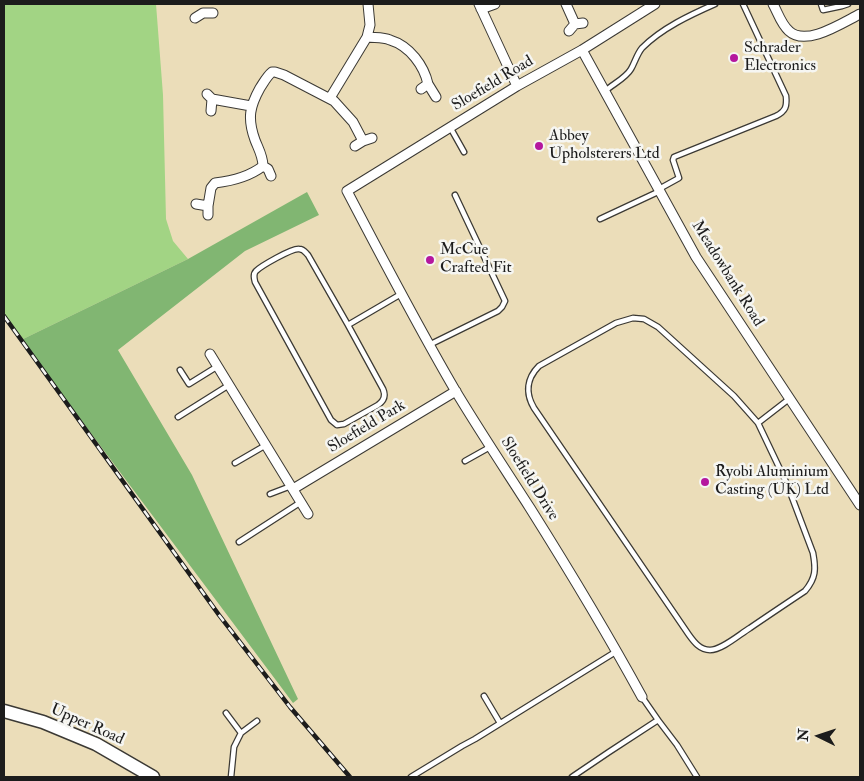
<!DOCTYPE html>
<html>
<head>
<meta charset="utf-8">
<style>
  body { margin:0 }
  #map { position:relative; width:864px; height:781px; overflow:hidden; background:#ebddb9; font-family:"IM FELL Double Pica",serif }
  canvas { display:block }
  .frame { position:absolute; inset:0; border:5px solid #1c1c1c; pointer-events:none }
  .north { position:absolute; left:794px; top:711px; width:50px; height:50px; -webkit-text-stroke:4px #f6f6f2; paint-order:stroke; rotate:274deg; font-size:14px; font-weight:700; line-height:20px; text-align:center; color:#1c1c1c }
  .north::after { content:''; display:block; margin:auto; width:18px; height:22px; background:#1c1c1c; clip-path:polygon(50% 0,100% 100%,50% 72%,0 100%) }
</style>
</head>
<body>
<div id="map">
<canvas width="864" height="781"></canvas>
<div class="frame"></div>
<div class="north">N</div>
</div>
<script>
const c = document.querySelector('canvas').getContext('2d');
c.lineJoin = 'round';
function fill(path, color) {
  c.fillStyle = color;
  c.fill(path, 'evenodd');
}
function strokePath(path, color, width, dash) {
  c.strokeStyle = color;
  c.lineWidth = width;
  c.lineCap = dash ? 'butt' : 'round';
  c.setLineDash(dash || []);
  c.stroke(path);
}
function write(font, color, halo, rows, align = 'center') {
  c.font = font + ' "IM FELL Double Pica",serif';
  c.lineWidth = 5;
  c.setLineDash([]);
  c.textBaseline = 'middle';
  c.strokeStyle = halo;
  c.fillStyle = color;
  for (const [text, x, y, turn = 0] of rows) {
    c.save();
    c.translate(x, y);
    c.rotate((+turn || 0) * Math.PI / 180);
    c.textAlign = isNaN(turn) ? turn : align;
    if (halo) c.strokeText(text, 0, 0);
    c.fillText(text, 0, 0);
    c.restore();
  }
}
const green = new Path2D(`
  M4 4H156L163 95 166 219 173 241 188 259 21 340 4 316Z`);
const forest = new Path2D(`
  M307 192 319 215 245 251 118 350 192 475 298 699 293 703 21 340 188 259Z`);
const lane = new Path2D(`
  M821 4 823 10 842 6 848 4
  M605 91C613 84 626 78 631 69 635 62 637 54 642 48 662 28 690 15 715 4
  M450 127 464 152
  M659 189 679 178 673 160 674 157 776 116C786 111 787 106 786 96L743 4
  M600 219 660 191
  M633 318 644 319 658 327 734 396 758 423 787 484 813 553C816 569 816 578 805 591 787 603 769 615 750 628 740 634 722 650 710 650 700 650 694 642 689 635L534 408C525 393 527 378 539 366L616 323Z
  M348 325 308 255C305 252 304 249 299 249 292 248 261 266 256 271 253 274 254 278 255 282L331 420 337 425 344 424 378 405C384 401 386 396 383 389L348 325 401 294
  M429 345 498 311 502 307 505 301 455 195
  M180 370 189 384 218 366
  M178 417 229 385
  M758 423 789 399
  M465 461 490 447
  M235 463 266 445
  M270 494 291 486
  M239 542 301 502
  M484 696 500 723
  M642 697 658 720 677 745 697 777
  M226 713 241 733
  M231 777 234 747 241 733 257 721
  M411 777 462 746 475 739 617 651
  M572 777 609 752 658 720`);
const street = new Path2D(`
  M479 4 517 86
  M566 4 575 24
  M773 4C778 13 781 24 789 31 806 47 842 23 860 14
  M481 9 495 4
  M195 18 203 13H213
  M569 31 575 24 583 23
  M367 37C375 38 383 37 390 40 410 46 424 66 428 84
  M582 50 696 257 860 505
  M421 89 428 84 436 97
  M207 94 212 99 211 111
  M330 98 367 37 370 25 368 4
  M212 99 251 106
  M355 146 363 141 372 138
  M263 166 268 169 271 176
  M196 204 208 206V215
  M208 206 211 188 215 183C232 181 249 177 263 166 263 156 258 148 255 140 247 118 250 106 260 88 264 82 267 76 272 72H275L284 75 334 101 353 122 363 141
  M210 354 308 514
  M293 489 456 391
  M642 697C607 633 569 570 530 508 505 469 479 430 455 390 417 325 382 258 347 191L517 86 582 50 655 4`);
const secondary = new Path2D(`
  M4 711 43 722 96 744 153 777`);
const rail = new Path2D(`
  M4 316 219 615 290 707 350 777`);
const markers = [
  [734,58,5,"#b5179e"],
  [539,146,5,"#b5179e"],
  [430,260,5,"#b5179e"],
  [705,482,5,"#b5179e"]
];
const poiNames = [
  ["Schrader",744,49],
  ["Electronics",744,67],
  ["Abbey",549,137],
  ["Upholsterers Ltd",549,155],
  ["McCue",440,251],
  ["Crafted Fit",440,269],
  ["Ryobi Aluminium",715,473],
  ["Casting (UK) Ltd",715,491]
];
const streetNames = [
  ["Sloefield Road",493,84,-31],
  ["Meadowbank Road",727,274,58],
  ["Sloefield Park",367,427,-31],
  ["Sloefield Drive",529,479,58],
  ["Upper Road",87,725,24]
];
fill(green, '#a2d484');
fill(forest, '#81b672');
strokePath(lane, '#3b3934', 7);
strokePath(street, '#3b3934', 11);
strokePath(secondary, '#3b3934', 15);
strokePath(lane, '#fff', 4.5);
strokePath(street, '#fff', 9);
strokePath(secondary, '#fff', 12);
strokePath(rail, '#1c1c1c', 4.5);
strokePath(rail, '#f6f6f2', 2.5, [8]);
for (const [x, y, r, color] of markers) {
  const dot = new Path2D();
  dot.arc(x, y, r, 0, 2 * Math.PI);
  c.fillStyle = color;
  c.fill(dot);
  strokePath(dot, '#f6f6f2', 2);
}
write('16px', '#1c1c1c', '#f6f6f2', poiNames, 'left');
write('16px', '#1c1c1c', '#f6f6f2', streetNames);
</script>
</body>
</html>
